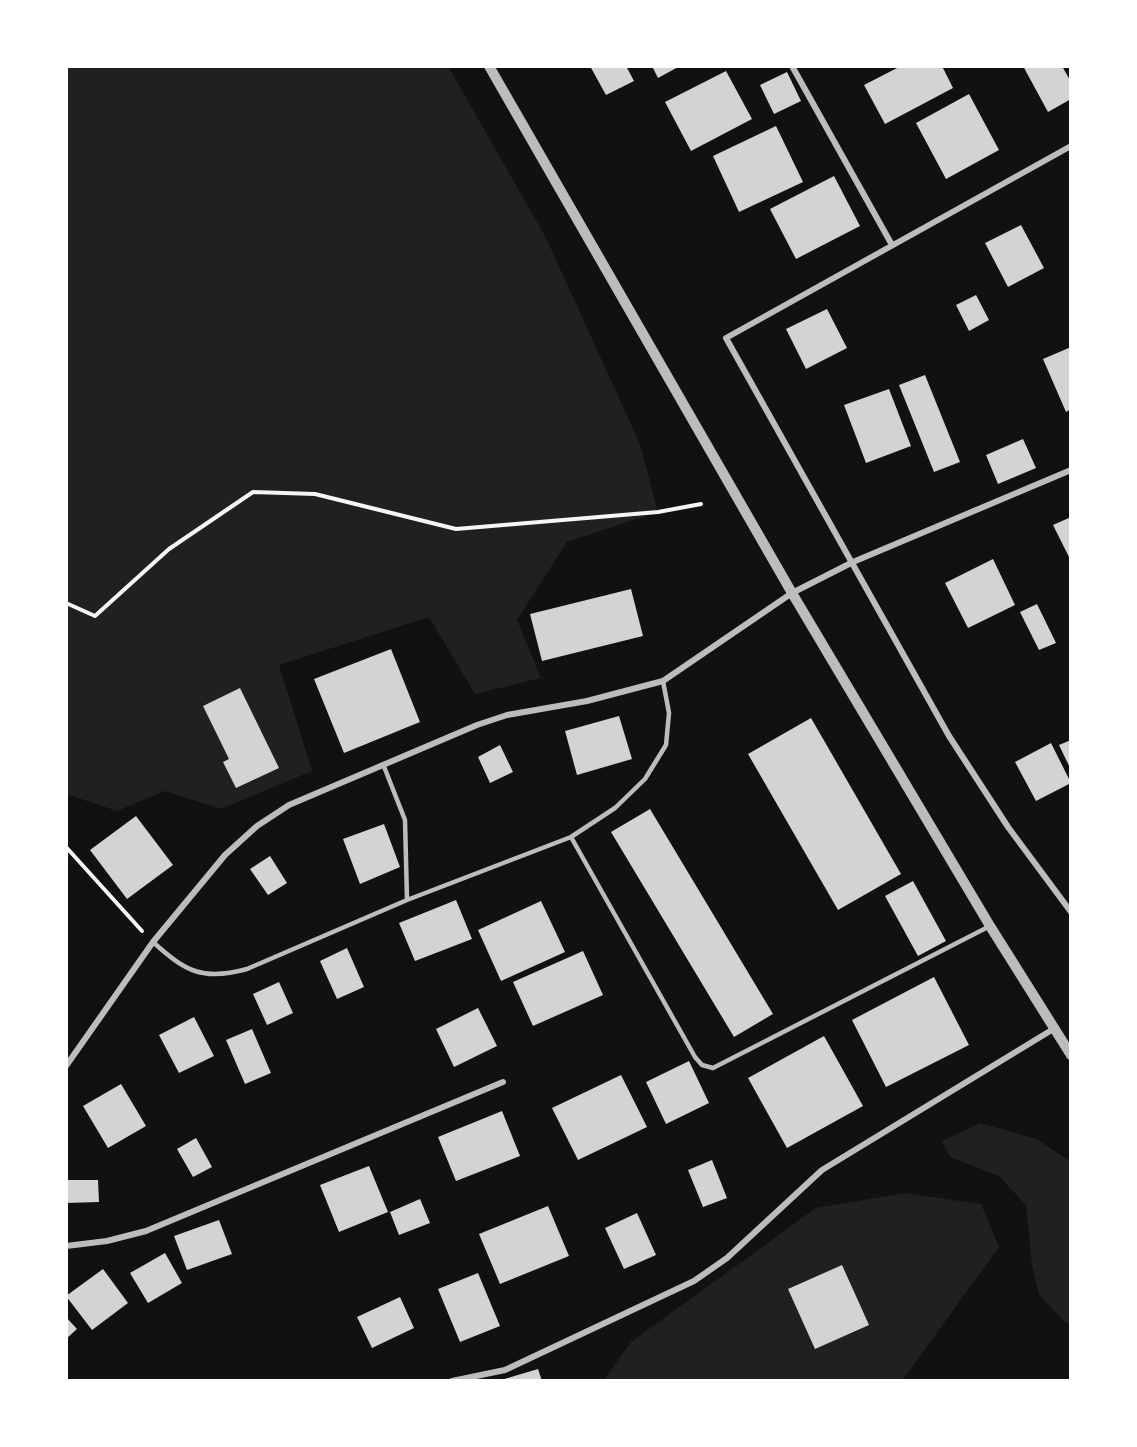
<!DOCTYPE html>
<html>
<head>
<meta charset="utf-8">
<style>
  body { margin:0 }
  #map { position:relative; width:1137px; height:1447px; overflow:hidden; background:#111; font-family:"Fira Sans",sans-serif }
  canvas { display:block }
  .frame { position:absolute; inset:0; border:68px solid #fff; pointer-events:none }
</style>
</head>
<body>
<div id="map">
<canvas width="1137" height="1447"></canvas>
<div class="frame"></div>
</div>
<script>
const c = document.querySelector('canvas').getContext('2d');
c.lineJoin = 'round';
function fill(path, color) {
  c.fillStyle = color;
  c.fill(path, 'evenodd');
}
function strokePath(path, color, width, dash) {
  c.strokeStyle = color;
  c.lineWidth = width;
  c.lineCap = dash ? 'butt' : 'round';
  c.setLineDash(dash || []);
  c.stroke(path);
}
const green = new Path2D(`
  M66 66H448L546 238 640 444 658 512 567 542 517 620 541 678 475 694 429 617 279 665 312 771 221 809 165 791 117 811 66 794Z
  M980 1123 1037 1139 1071 1162V1324L1066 1323 1039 1295 1032 1265 1026 1205 999 1176 950 1157 942 1141Z
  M905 1193 981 1204 999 1247 902 1381H603L631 1342 816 1208Z`);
const building = new Path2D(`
  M590 66H626L634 81 606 95Z
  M652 66H680L658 78Z
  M901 66H942L953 88 885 124 864 85Z
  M1023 66H1062L1071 82V99L1048 112Z
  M726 71 752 119 691 151 665 102Z
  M787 72 801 101 774 114 760 85Z
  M969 94 999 150 946 179 916 123Z
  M776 126 803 182 739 212 713 156Z
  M834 176 860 226 796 259 770 209Z
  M1021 225 1044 268 1008 287 985 243Z
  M976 295 989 320 969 331 956 305Z
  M827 309 847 348 806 369 786 329Z
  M1071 347V409L1066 412 1043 359Z
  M925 375 960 462 934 472 899 385Z
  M889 389 911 446 866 463 844 405Z
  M1023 439 1036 468 998 484 986 455Z
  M1071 517V561L1053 525Z
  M993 559 1015 605 968 628 945 583Z
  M631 589 643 636 542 661 530 614Z
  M1037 604 1056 643 1039 650 1020 612Z
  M391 649 420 722 344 753 314 679Z
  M240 688 279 768 236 788 223 762 229 759 203 706Z
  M619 716 632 759 577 775 565 731Z
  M811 718 901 874 838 910 748 754Z
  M1071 740V770L1059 745Z
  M1051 743 1071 783 1036 801 1015 762Z
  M500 745 513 772 490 783 478 757Z
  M650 809 773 1014 734 1037 611 832Z
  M136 816 173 865 127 899 90 850Z
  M384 824 400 867 360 884 343 839Z
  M270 856 287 883 268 895 250 869Z
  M913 881 946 941 918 956 885 896Z
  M456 900 472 939 415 961 399 923Z
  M541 901 565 952 501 981 478 930Z
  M347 948 364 987 337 999 320 961Z
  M583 951 603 995 533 1026 513 982Z
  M934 977 969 1045 886 1087 852 1020Z
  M279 982 293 1013 267 1025 253 994Z
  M478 1008 497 1046 454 1067 436 1029Z
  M194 1017 214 1056 179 1073 159 1035Z
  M252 1029 271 1073 245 1084 226 1040Z
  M824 1036 863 1106 787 1148 748 1078Z
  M689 1061 709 1103 666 1124 646 1082Z
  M621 1075 647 1127 578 1160 552 1108Z
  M121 1084 146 1126 108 1148 83 1106Z
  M502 1111 520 1156 456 1181 438 1137Z
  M196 1138 212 1167 193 1177 177 1149Z
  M712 1160 727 1198 703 1207 688 1170Z
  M369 1166 388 1212 339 1232 320 1185Z
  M66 1180H98L99 1202 66 1203Z
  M420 1199 430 1223 399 1235 390 1212Z
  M548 1206 569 1256 500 1284 479 1234Z
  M637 1213 656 1255 624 1269 605 1228Z
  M219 1220 232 1254 187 1270 174 1236Z
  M165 1253 182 1283 148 1303 130 1273Z
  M842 1265 869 1325 815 1349 788 1289Z
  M103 1269 128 1303 92 1330 66 1296Z
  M478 1273 500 1326 460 1342 438 1289Z
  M400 1297 414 1328 372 1348 357 1317Z
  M66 1317 77 1329 66 1339Z
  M538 1369 542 1381H501V1380Z`);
const path = new Path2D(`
  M66 603 95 616 169 549 253 492 315 494 456 529 658 512 701 504
  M66 847 142 931`);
const service = new Path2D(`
  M383 764 405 820 407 900
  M571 837 695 1057 702 1065 713 1068 990 926
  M153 942C186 972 203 981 247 969L407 900 571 837 615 808 645 779 666 745 669 713 663 681`);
const minor = new Path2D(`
  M792 66 892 245
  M1071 146 726 338 949 736 1008 827 1071 912
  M66 1066 153 942 225 855 257 826 289 805 477 725 507 715 587 701 663 681 792 593 853 562 1071 470
  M66 1246 107 1241 146 1231 503 1082
  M452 1381 505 1370 694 1281 727 1258 822 1170 1055 1028`);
const tertiary = new Path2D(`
  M489 66 792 593 990 926 1071 1055`);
fill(green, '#202020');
fill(building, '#d3d3d3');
strokePath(path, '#f5f5f5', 4);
strokePath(service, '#bcbcbc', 4.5);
strokePath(minor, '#bcbcbc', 6);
strokePath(tertiary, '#bcbcbc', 10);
</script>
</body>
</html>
